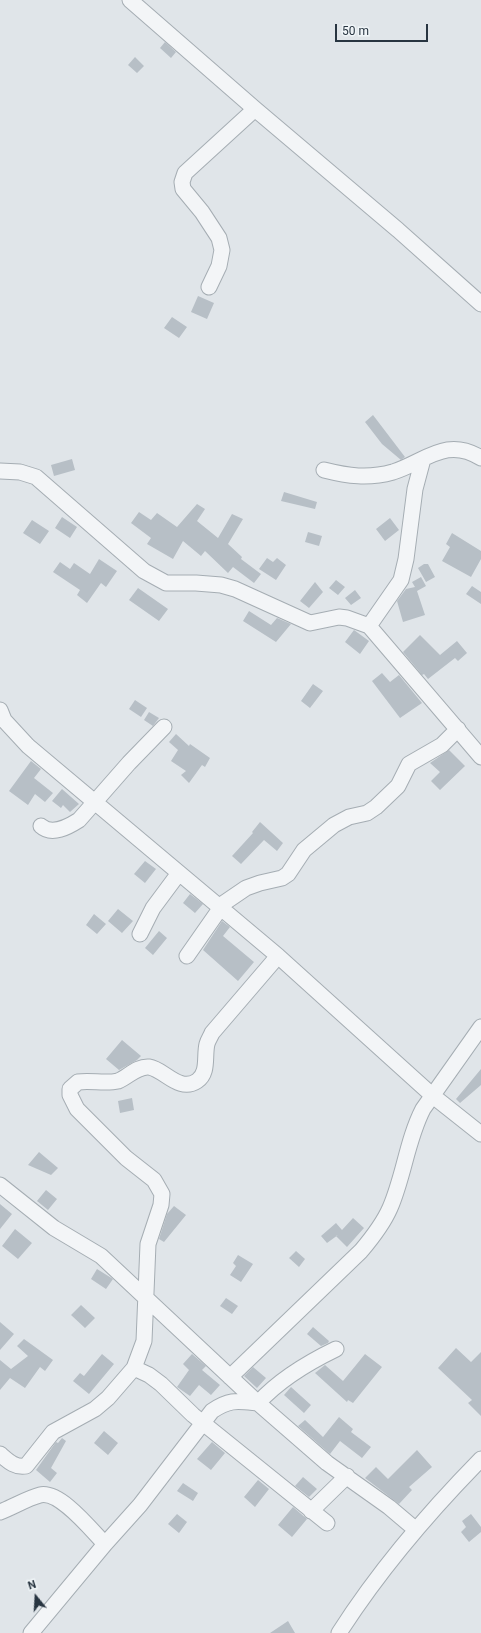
<!DOCTYPE html>
<html>
<head>
<meta charset="utf-8">
<style>
  body { margin:0 }
  #map { position:relative; width:481px; height:1633px; overflow:hidden; background:#e0e5e9; font-family:Roboto,sans-serif }
  canvas { display:block }
  .north { position:absolute; left:16px; top:1577px; width:40px; height:40px; -webkit-text-stroke:3px #eff4f7; paint-order:stroke; rotate:342deg; font-size:11px; font-weight:700; line-height:16px; text-align:center; color:#283541 }
  .north::after { content:''; display:block; margin:auto; width:14px; height:18px; background:#283541; clip-path:polygon(50% 0,100% 100%,50% 72%,0 100%) }
  .scale { position:absolute; left:335px; top:24px; width:93px; height:18px; box-sizing:border-box; border:2px solid #283541; border-top:0; padding-left:5px; font-size:12px; line-height:14px; white-space:nowrap; color:#283541; -webkit-text-stroke:3px #eff4f7; paint-order:stroke }
</style>
</head>
<body>
<div id="map">
<canvas width="481" height="1633"></canvas>
<div class="north">N</div>
<div class="scale">50 m</div>
</div>
<script>
const c = document.querySelector('canvas').getContext('2d');
c.lineJoin = 'round';
function fill(path, color) {
  c.fillStyle = color;
  c.fill(path, 'evenodd');
}
function strokePath(path, color, width, dash) {
  c.strokeStyle = color;
  c.lineWidth = width;
  c.lineCap = dash ? 'butt' : 'round';
  c.setLineDash(dash || []);
  c.stroke(path);
}
const building = new Path2D(`
  M165 42 176 52 171 58 160 48Z
  M135 57 144 66 137 73 128 65Z
  M198 296 214 303 207 319 191 312Z
  M172 317 187 327 179 338 164 328Z
  M373 415 405 457 401 460 382 444 365 422Z
  M72 459 75 470 54 476 51 465Z
  M284 492 317 502 315 509 281 501Z
  M197 504 205 509 197 521 218 538 232 514 243 519 228 544 242 557 241 559 261 574 254 583 233 567 228 573 205 551 201 556 183 541 173 559 147 544 151 538 131 523 139 512 151 520 157 513 177 527Z
  M62 517 77 527 70 538 55 528Z
  M390 518 399 530 385 541 376 529Z
  M32 520 49 531 40 544 23 533Z
  M308 532 322 536 319 546 305 542Z
  M452 533 481 551V559L471 577 442 561 450 547 446 544Z
  M267 558 273 562 277 558 286 565 276 580 259 569Z
  M99 559 117 571 106 587 101 583 87 603 77 595 80 590 53 572 60 562 70 569 74 563 90 574Z
  M424 564H428L435 577 426 582 418 568Z
  M421 577 426 586 417 591 425 615 403 622 397 601 406 589 415 587 412 582Z
  M336 580 345 587 338 595 329 588Z
  M315 582 323 592 309 608 300 601Z
  M472 586 481 592V604L466 594Z
  M138 588 168 609 159 621 129 600Z
  M355 590 361 598 351 605 345 598Z
  M249 611 271 625 277 618 291 624 276 642 243 621Z
  M354 630 369 641 360 654 345 642Z
  M420 635 440 655 457 641 467 653 458 661 455 658 428 679 424 674 422 675 403 652Z
  M382 673 390 682 399 675 422 703 400 718 372 681Z
  M313 684 323 691 310 708 301 701Z
  M135 700 147 708 141 717 129 709Z
  M149 712 159 718 153 726 144 720Z
  M176 734 189 746 190 744 210 758 205 767 202 765 189 783 181 775 186 771 171 761 178 750 169 742Z
  M449 750 465 766 440 790 431 781 440 772 430 763Z
  M31 761 41 769 34 778 53 793 45 802 35 794 28 805 9 791Z
  M62 789 79 804 70 812 63 805 61 808 52 801Z
  M260 822 283 843 277 851 264 840 241 864 232 856 253 833 252 832Z
  M145 861 156 869 145 883 134 874Z
  M190 894 203 904 195 913 183 903Z
  M118 909 133 921 122 933 108 921Z
  M94 914 106 924 97 934 86 925Z
  M222 921 230 927 223 936 254 962 238 981 203 950Z
  M159 931 167 938 153 955 145 948Z
  M122 1040 141 1056 137 1060 119 1070 106 1059Z
  M481 1069V1085L460 1103 456 1099Z
  M132 1098 134 1110 120 1113 118 1101Z
  M39 1152 58 1168 51 1175 28 1165Z
  M46 1190 57 1199 48 1210 37 1201Z
  M0 1204 12 1214 0 1229Z
  M174 1206 186 1215 164 1242 159 1239 167 1214Z
  M353 1218 364 1228 347 1247 336 1236 338 1235 327 1243 321 1236 336 1223 342 1230Z
  M15 1229 32 1243 18 1259 2 1246Z
  M296 1251 305 1259 299 1267 289 1258Z
  M238 1255 253 1264 241 1282 230 1275 236 1266 233 1263Z
  M97 1269 113 1279 106 1289 91 1279Z
  M226 1298 238 1306 232 1314 220 1306Z
  M81 1305 95 1318 85 1328 71 1315Z
  M0 1322 14 1334 0 1350Z
  M313 1327 329 1341 328 1343 321 1346 307 1334Z
  M24 1339 53 1360 45 1371 40 1367 25 1388 10 1378 0 1390V1360L11 1369 28 1356 17 1346Z
  M456 1348 471 1362 481 1352V1416L468 1403 472 1400 438 1368Z
  M102 1354 114 1364 89 1394 73 1381 80 1373 84 1376Z
  M192 1354 206 1366 202 1370 220 1385 211 1395 199 1385 190 1396 177 1387 189 1370 183 1364Z
  M365 1354 382 1367 353 1403 348 1400 347 1402 315 1373 325 1365 343 1381Z
  M253 1367 266 1378 257 1388 244 1376Z
  M291 1387 311 1405 304 1413 284 1395Z
  M339 1417 353 1429 351 1432 371 1447 362 1458 340 1441 330 1454 298 1426 305 1420 323 1437Z
  M104 1431 118 1443 108 1455 94 1443Z
  M62 1438 66 1441 51 1468 57 1473 50 1482 36 1470 56 1442 58 1443Z
  M212 1442 225 1453 211 1470 197 1459Z
  M417 1450 432 1467 409 1487 412 1490 399 1504 365 1478 376 1467 388 1479Z
  M303 1477 317 1489 309 1497 295 1486Z
  M258 1480 269 1489 255 1507 244 1497Z
  M183 1483 198 1493 193 1501 177 1491Z
  M293 1507 307 1519 292 1537 278 1525Z
  M177 1514 187 1522 179 1533 168 1524Z
  M471 1514 481 1527V1532L469 1542 461 1532 466 1527 462 1521Z
  M288 1621 295 1633H270Z`);
const minor = new Path2D(`
  M130 0 255 109 398 230 481 304
  M209 287 219 266 222 250 219 238 202 212 183 189 182 182 185 173 255 109
  M324 470C348 476 368 479 393 472 425 462 446 436 481 458
  M0 471 20 472 36 477 144 571 166 583H196L221 585 235 589 310 623 339 617 347 618 369 626 481 757
  M369 626 401 580 406 559 415 489 423 459
  M0 710 4 720 28 746 278 956 433 1096 481 1134
  M41 826C52 836 68 827 79 820L129 763 164 727
  M140 934 153 908 179 873
  M187 956 224 903 246 888 260 883 282 878 288 874 304 850 334 825 349 817 367 813 376 807 398 786 409 764 442 745 458 729
  M0 1185 54 1228 101 1256 258 1403 327 1463 389 1507 415 1529
  M134 1368 149 1375 161 1384 193 1415 327 1523
  M230 1377 361 1251C372 1238 383 1224 390 1208 404 1176 407 1140 423 1109L481 1027
  M0 1454C8 1461 15 1468 26 1466L53 1432 95 1409 108 1398 134 1368 144 1341 148 1244 161 1205 162 1194 154 1180 126 1158 77 1109 70 1095V1089L78 1082C91 1080 105 1084 118 1081 128 1077 137 1066 149 1067 164 1069 179 1093 197 1081 209 1073 204 1056 207 1044 208 1040 211 1036 212 1033L278 956
  M311 1511 347 1476
  M0 1512C13 1507 28 1498 40 1495 60 1490 92 1531 105 1544
  M31 1633 105 1544 140 1505 212 1411C230 1399 237 1401 258 1403 280 1379 307 1363 336 1349
  M339 1633C380 1569 428 1513 481 1459`);
fill(building, '#b7bfc6');
strokePath(minor, '#a5adb3', 17);
strokePath(minor, '#f3f5f7', 15);
</script>
</body>
</html>
